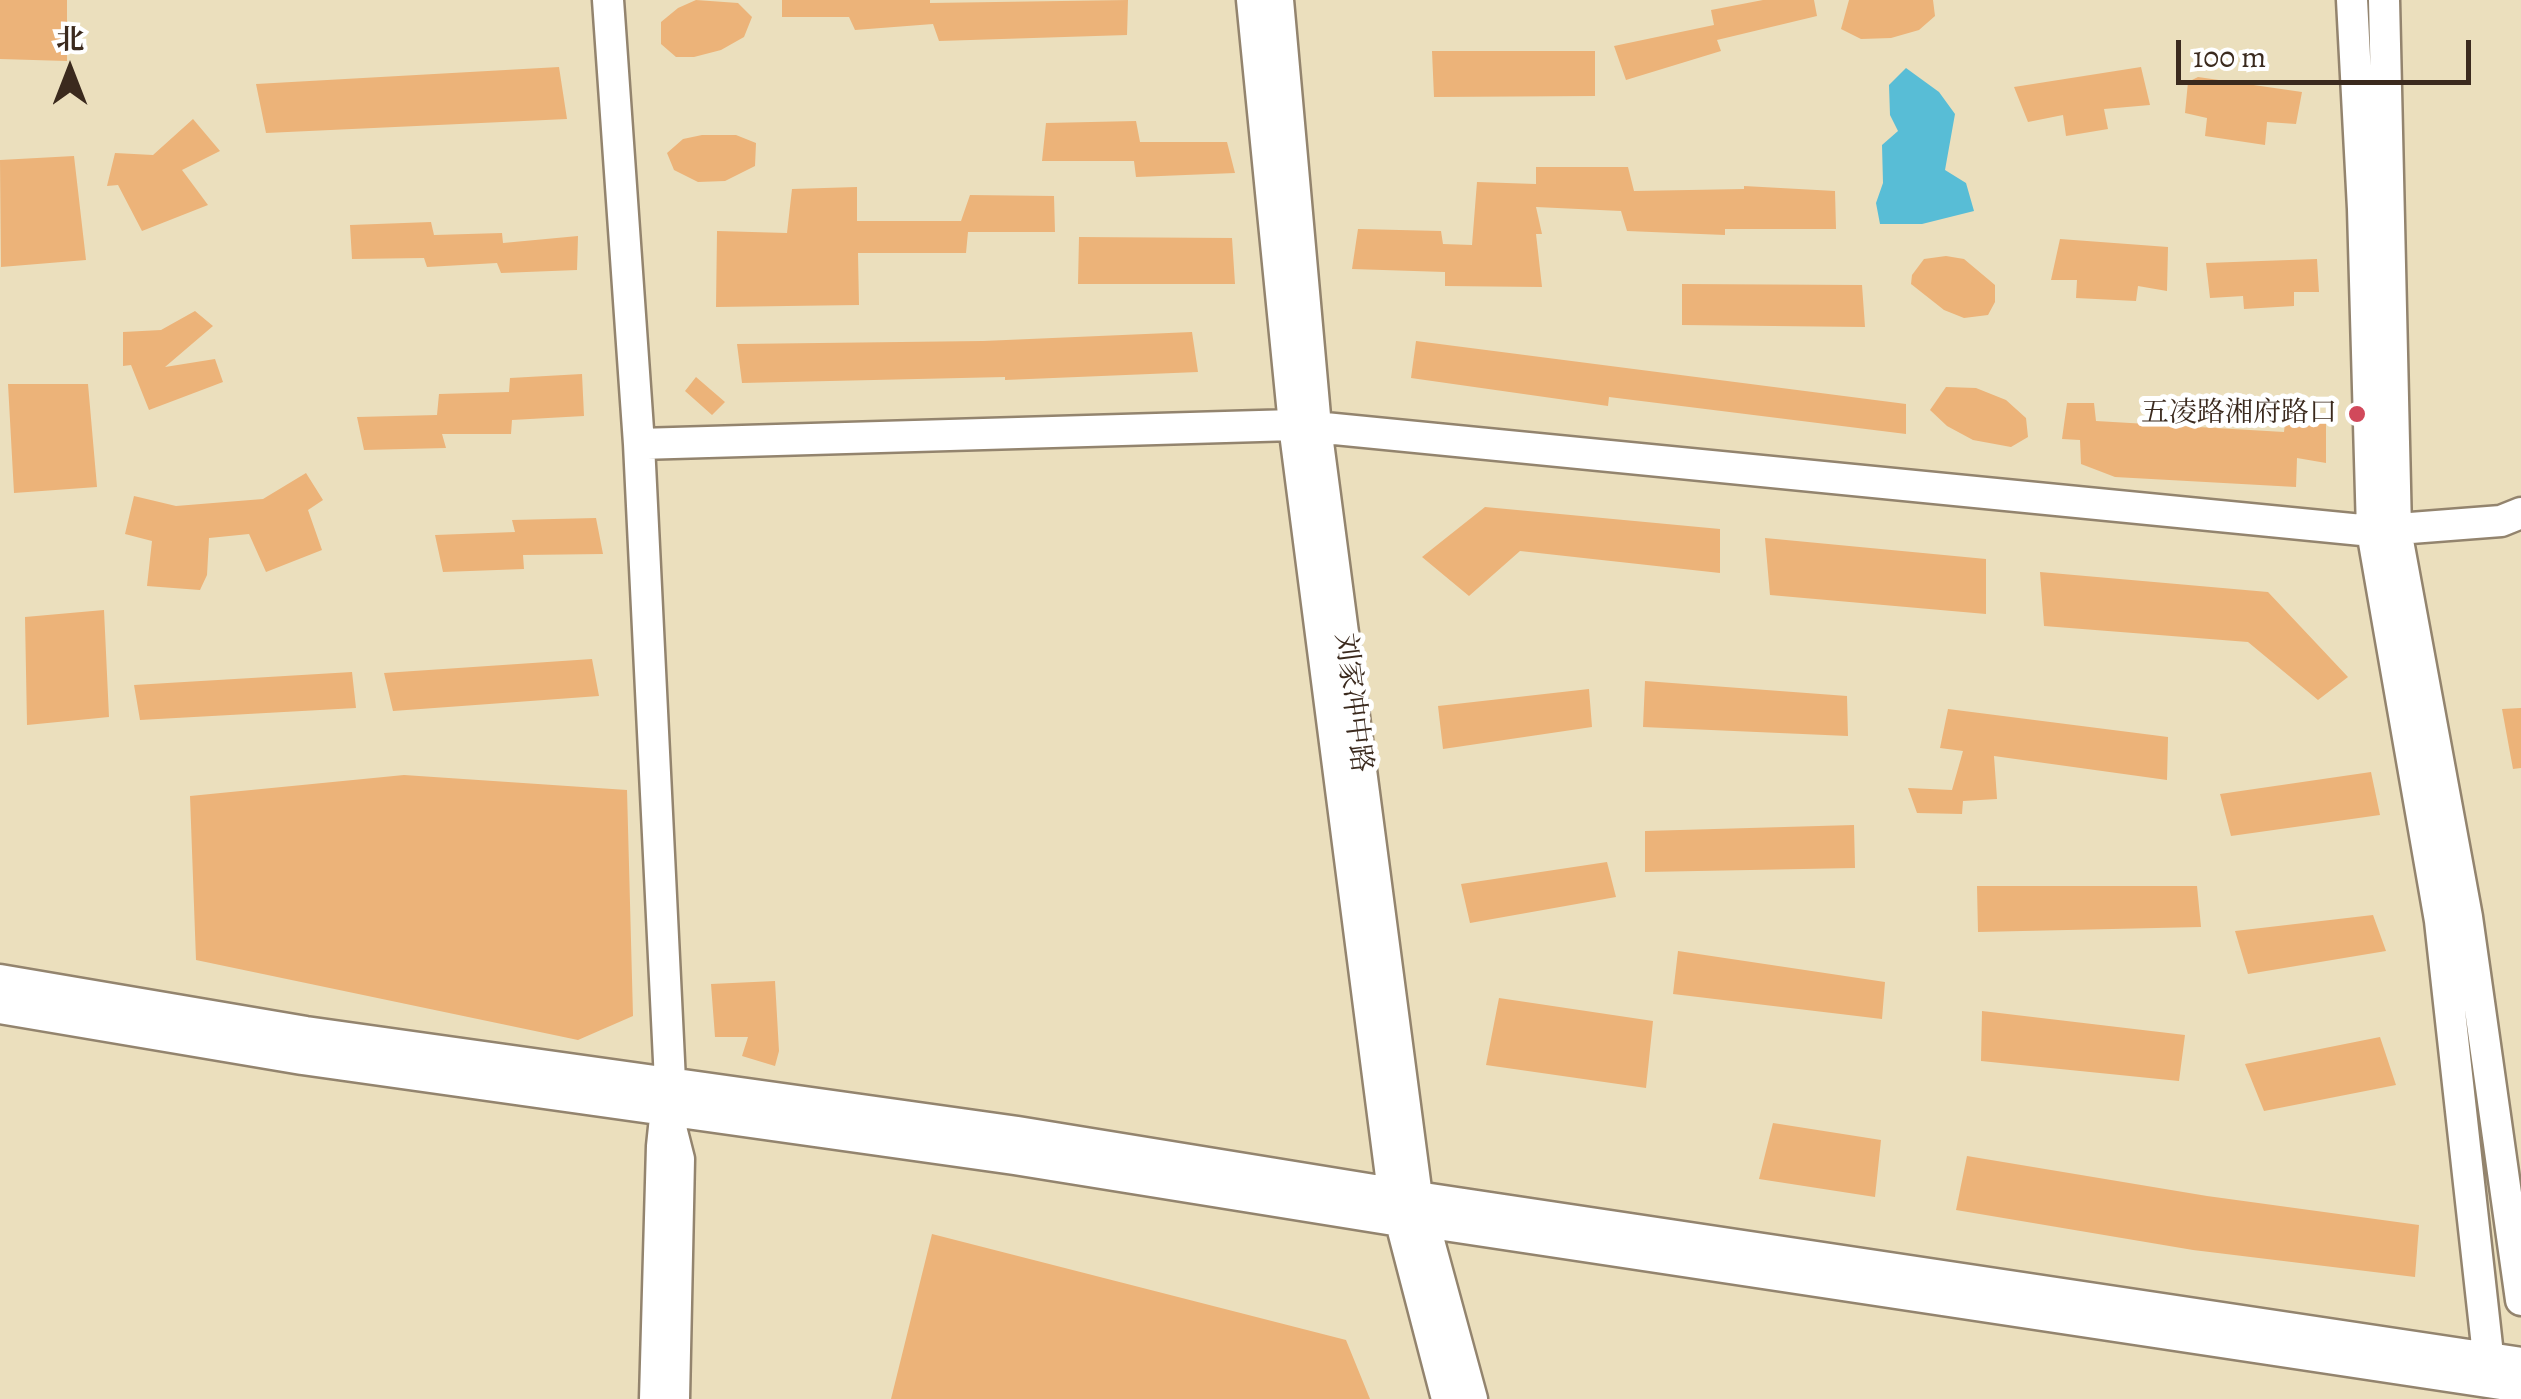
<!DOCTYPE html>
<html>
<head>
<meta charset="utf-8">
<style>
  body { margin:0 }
  #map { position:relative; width:2521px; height:1399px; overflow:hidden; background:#ebdfbd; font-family:Alegreya,"Noto Serif SC",serif }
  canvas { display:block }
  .north { position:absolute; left:20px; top:20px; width:100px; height:100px; -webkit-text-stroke:8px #fff; paint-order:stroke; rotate:0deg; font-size:28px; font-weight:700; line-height:40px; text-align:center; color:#3b2a1e }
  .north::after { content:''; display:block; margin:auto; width:35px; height:45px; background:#3b2a1e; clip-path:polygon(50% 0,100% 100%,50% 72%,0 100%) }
  .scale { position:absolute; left:2176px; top:40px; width:295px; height:45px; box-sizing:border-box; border:5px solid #3b2a1e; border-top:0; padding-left:12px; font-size:30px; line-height:35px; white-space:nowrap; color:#3b2a1e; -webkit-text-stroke:8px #fff; paint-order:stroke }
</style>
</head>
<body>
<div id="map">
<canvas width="2521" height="1399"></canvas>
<div class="north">北</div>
<div class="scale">100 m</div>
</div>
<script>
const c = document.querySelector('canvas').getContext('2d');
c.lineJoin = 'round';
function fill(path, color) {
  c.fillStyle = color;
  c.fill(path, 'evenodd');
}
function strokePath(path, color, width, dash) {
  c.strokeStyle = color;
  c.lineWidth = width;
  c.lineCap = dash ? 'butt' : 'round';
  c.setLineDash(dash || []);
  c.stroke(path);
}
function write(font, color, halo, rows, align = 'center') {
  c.font = font + ' Alegreya,"Noto Serif SC",serif';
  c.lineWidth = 10;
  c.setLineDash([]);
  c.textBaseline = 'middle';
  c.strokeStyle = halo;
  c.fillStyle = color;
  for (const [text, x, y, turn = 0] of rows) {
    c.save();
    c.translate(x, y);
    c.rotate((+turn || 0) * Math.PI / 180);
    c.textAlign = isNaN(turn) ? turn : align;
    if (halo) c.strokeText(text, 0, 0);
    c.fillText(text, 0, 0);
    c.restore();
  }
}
const water = new Path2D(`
  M1906 68 1939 92 1955 114 1945 170 1966 183 1974 211 1922 224H1880L1876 203 1883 183 1882 145 1898 131 1890 115 1889 85Z`);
const building = new Path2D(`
  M0 0H67V61L0 59Z
  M696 0 738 3 752 17 744 37 721 50 694 57H676L661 44V22L678 8Z
  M782 0H930V3L1128 0 1127 35 939 41 933 24 855 30 849 17H782Z
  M1763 0H1814L1817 16 1717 40 1721 51 1626 80 1614 46 1714 25 1711 10Z
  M1849 0H1933L1935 16 1919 30 1891 38 1861 39 1841 29Z
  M1432 51H1595V96L1434 97Z
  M559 67 567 119 266 133 256 84Z
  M2141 67 2150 105 2104 109 2108 129 2066 136 2063 115 2028 122 2014 87Z
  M2198 77 2302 92 2296 124 2267 122 2265 145 2205 136 2207 118 2185 113 2188 82Z
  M193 119 220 151 182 170 208 205 142 231 118 185 107 186 115 153 153 155Z
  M1136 121 1140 142H1227L1235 173 1136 177 1134 161H1042L1046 123Z
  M702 135H736L756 143 755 166 725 181 698 182 674 170 667 153 683 139Z
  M74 156 86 260 1 267 0 160Z
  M1536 167H1628L1634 191 1744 189V186L1835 191 1836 229H1725V235L1627 231 1621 211 1536 207 1542 234H1536L1542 287 1445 286V272L1352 269 1358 229 1441 231 1443 244 1472 245 1477 182 1536 184Z
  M857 187V221H961L970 195 1054 196 1055 232H968L966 253H858L859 305 716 307 717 231 787 233 792 189Z
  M431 222 434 235 502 233 503 243 578 236 577 270 501 273 497 263 427 267 424 258 352 259 350 225Z
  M1079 237 1232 238 1235 284H1078Z
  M2060 239 2168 247 2167 291 2138 286 2136 301 2076 298 2077 280H2051Z
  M1946 256 1964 259 1995 285V302L1988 315 1964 318 1944 310 1911 284 1912 275 1924 259Z
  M2317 259 2319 292H2294V306L2244 309 2243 296 2210 298 2206 263Z
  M1682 284 1862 285 1865 327 1682 325Z
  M195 311 213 326 165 367 215 359 223 382 149 410 131 365 123 366V332L161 330Z
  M1192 332 1198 372 1005 380V377L742 383 737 344 983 341Z
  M1416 341 1906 404V434L1609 397 1608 406 1411 378Z
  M582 374 584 416 512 420 511 434H442L446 448 364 450 357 417 437 415 439 394 509 392 510 378Z
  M696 377 725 402 712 415 685 391Z
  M8 384H88L97 487 14 493Z
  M1946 387 1976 388 2006 400 2026 418 2028 437 2011 447 1973 440 1947 426 1930 410Z
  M2067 403H2094L2096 421 2284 432 2286 413 2326 419V463L2297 458 2296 487 2115 477 2081 464 2080 440 2062 439Z
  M306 473 323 500 308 510 322 550 266 572 249 534 209 538 207 575 200 590 147 586 152 541 125 534 134 496 176 506 263 499Z
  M1485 507 1720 529V573L1520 551 1469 596 1422 557Z
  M596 518 603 554 523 555 524 569 443 572 435 535 515 532 512 520Z
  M1765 538 1986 559V614L1770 595Z
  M2040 572 2268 592 2348 677 2318 700 2248 642 2044 626Z
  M104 610 109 717 27 725 25 617Z
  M592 659 599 696 393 711 384 673Z
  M352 672 356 708 140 720 134 685Z
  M1645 681 1847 696 1848 736 1643 727Z
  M1589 689 1592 727 1443 749 1438 706Z
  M2521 708V768L2513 769 2502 709Z
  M1948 709 2168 737 2167 780 1994 756 1997 799 1963 801 1962 814 1917 813 1908 788 1952 790 1963 751 1940 748Z
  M2371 772 2380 815 2231 836 2220 794Z
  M404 775 627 790 633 1016 578 1040 196 960 190 796Z
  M1854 825 1855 868 1645 872V831Z
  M1607 862 1616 897 1470 923 1461 884Z
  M1977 886H2197L2201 927 1978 932Z
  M2373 915 2386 951 2248 974 2235 931Z
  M1678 951 1885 982 1882 1019 1673 994Z
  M775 981 779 1051 775 1066 742 1056 748 1037H715L711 984Z
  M1499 998 1653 1021 1646 1088 1486 1065Z
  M1982 1011 2185 1035 2179 1081 1981 1061Z
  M2380 1037 2396 1085 2264 1111 2245 1064Z
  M1773 1123 1881 1140 1875 1197 1759 1179Z
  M1967 1156 2207 1196 2419 1225 2415 1277 2193 1250 1956 1210Z
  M932 1234 1346 1340 1370 1399H891Z`);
const secondary = new Path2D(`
  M608 0 639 444 670 1081 668 1100
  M1252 0 1294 425 1393 1192 1447 1399
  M1278 0 1316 427 1417 1197 1472 1399
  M2352 0 2363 209 2372 531 2440 921 2490 1373
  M2384 0 2396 530 2467 917 2521 1300
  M639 444 1294 425 2372 531 2501 521 2521 513
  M0 980 306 1032 1018 1132 1417 1197 2521 1363
  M0 1008 302 1059 1014 1159 1400 1221 1424 1222 2521 1387
  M655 1399 662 1146 666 1108 679 1159 674 1399`);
const markers = [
  [2357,414,10,"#d1495b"]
];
const poiNames = [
  ["五凌路湘府路口",2337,414]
];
const streetNames = [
  ["刘家冲中路",1352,703,83]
];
fill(water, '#58bdd6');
fill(building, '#ecb379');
strokePath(secondary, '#93846e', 35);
strokePath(secondary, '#fff', 30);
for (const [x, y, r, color] of markers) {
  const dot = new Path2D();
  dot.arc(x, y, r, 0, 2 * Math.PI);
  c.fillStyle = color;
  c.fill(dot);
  strokePath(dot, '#fff', 4);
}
write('28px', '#3b2a1e', '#fff', poiNames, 'right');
write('28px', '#3b2a1e', '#fff', streetNames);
</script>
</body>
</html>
